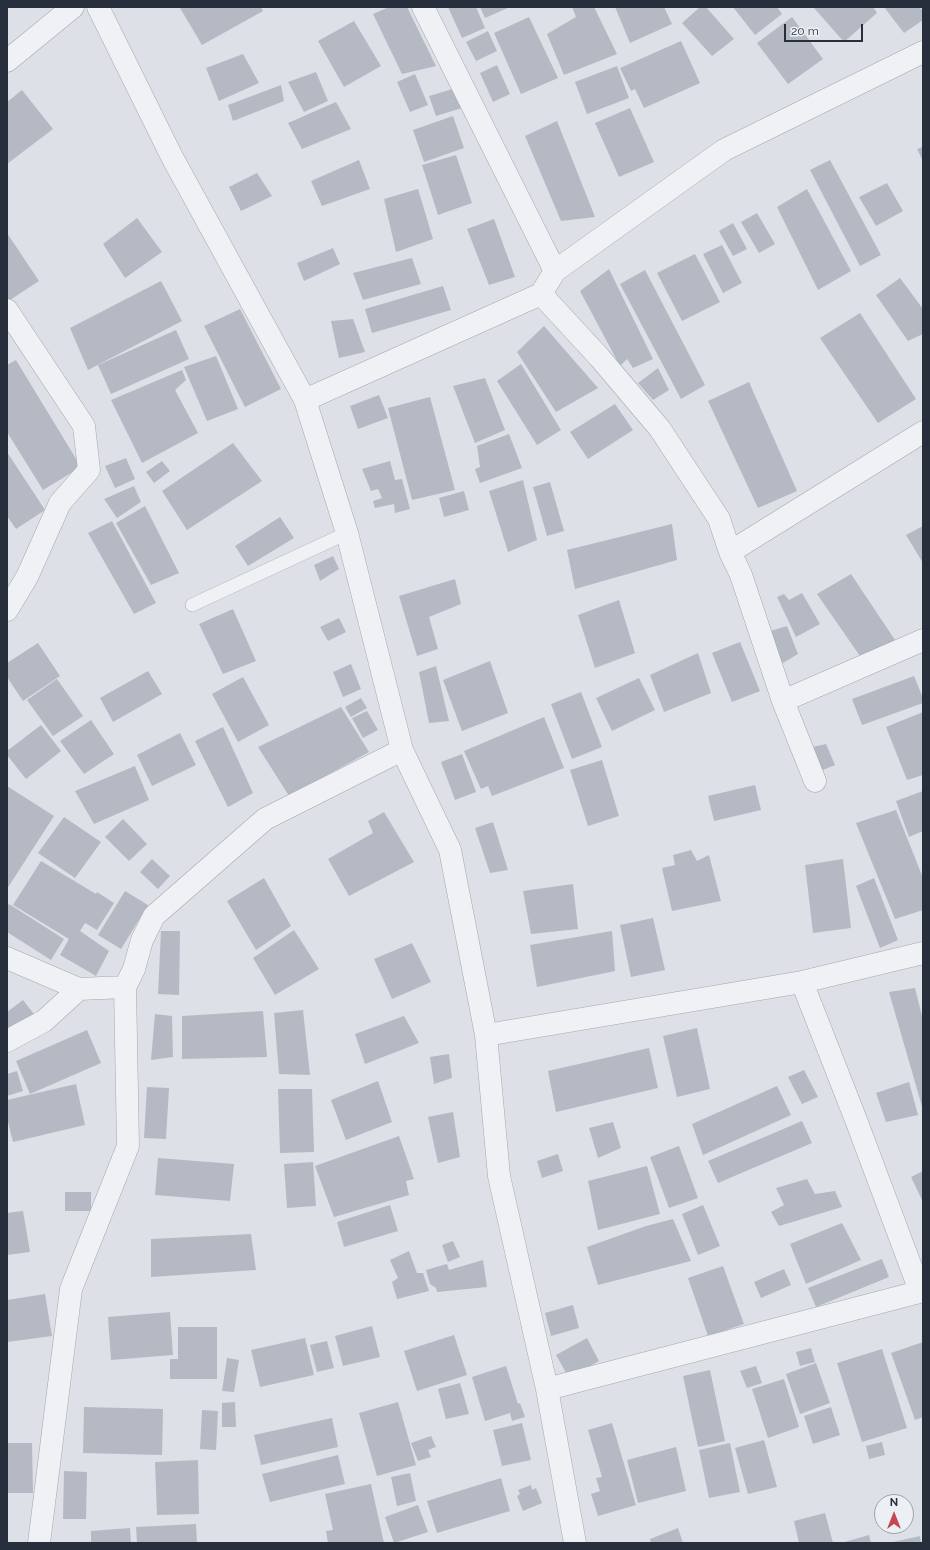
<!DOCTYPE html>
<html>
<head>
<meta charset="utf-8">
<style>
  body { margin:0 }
  #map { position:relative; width:930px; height:1550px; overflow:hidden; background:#dde0e6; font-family:Raleway,sans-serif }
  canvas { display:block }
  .frame { position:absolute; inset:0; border:8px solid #272e3c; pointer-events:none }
  .north { position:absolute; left:874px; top:1494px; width:40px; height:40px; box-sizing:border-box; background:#eceff4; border:1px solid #9da2aa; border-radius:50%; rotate:0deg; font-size:11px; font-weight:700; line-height:16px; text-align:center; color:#272e3c }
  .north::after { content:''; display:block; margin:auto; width:14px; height:18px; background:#c64753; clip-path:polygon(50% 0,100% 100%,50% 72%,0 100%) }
  .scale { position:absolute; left:784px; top:24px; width:79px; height:18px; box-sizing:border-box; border:2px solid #272e3c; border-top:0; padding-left:5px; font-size:12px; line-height:14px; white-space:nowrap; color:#272e3c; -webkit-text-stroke:3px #eceff4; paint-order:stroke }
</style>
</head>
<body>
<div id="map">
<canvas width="930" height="1550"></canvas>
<div class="frame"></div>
<div class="north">N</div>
<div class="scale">20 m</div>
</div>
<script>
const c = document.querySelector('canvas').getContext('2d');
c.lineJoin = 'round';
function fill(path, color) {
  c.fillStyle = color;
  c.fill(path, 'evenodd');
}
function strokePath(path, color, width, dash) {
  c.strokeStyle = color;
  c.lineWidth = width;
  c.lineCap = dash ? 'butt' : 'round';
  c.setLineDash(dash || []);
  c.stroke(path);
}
const building = new Path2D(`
  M182 7H261L263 11 202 45 180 8Z
  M389 7H407L436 66 402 74 373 14Z
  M448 7H476L485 28 462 38Z
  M480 7H510L485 18Z
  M572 7H594L617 54 564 75 547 34 576 17Z
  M615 7H664L672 24 630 43Z
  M700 7H706L734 39 712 56 682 23Z
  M733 7H777L782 14 755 35Z
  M816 7H873L877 13 844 42 814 8Z
  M884 7H919L923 11V20L904 33Z
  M529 17 558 78 521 94 494 33Z
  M792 17 823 59 788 84 757 43Z
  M354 21 381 66 344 87 318 41Z
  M488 31 497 51 476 61 466 42Z
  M681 41 700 83 644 108 635 89 631 91 620 68Z
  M243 54 259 83 219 101 206 68Z
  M497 65 510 94 493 102 480 73Z
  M617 66 629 98 587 114 575 82Z
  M316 72 328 101 304 112 288 82Z
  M415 74 428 105 410 112 397 82Z
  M281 85 284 101 233 121 228 105Z
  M456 88 462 108 436 116 429 96Z
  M22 90 53 129 7 164V102Z
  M336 102 351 129 302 149 288 123Z
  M630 108 654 162 619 177 595 123Z
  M453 116 464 148 424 162 413 130Z
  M557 121 595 217 561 221 525 136Z
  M923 147V161L917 149Z
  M456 155 472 203 438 215 422 165Z
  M359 160 370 189 322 206 311 181Z
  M830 160 881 255 860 266 810 170Z
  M257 173 272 196 241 211 229 187Z
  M887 183 903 211 876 226 859 197Z
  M418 189 433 239 396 252 384 199Z
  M807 189 851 271 818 290 777 207Z
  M757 213 775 244 759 253 741 222Z
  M137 218 162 252 125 278 103 244Z
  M494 219 515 277 489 285 467 229Z
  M733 223 747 249 733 256 719 231Z
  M7 233 39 281 7 302Z
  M722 245 742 283 723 293 703 254Z
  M333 248 340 264 304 281 297 263Z
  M695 254 720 302 682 321 657 273Z
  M412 258 421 284 363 300 353 273Z
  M609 269 653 359 633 368 627 359 620 366 580 291Z
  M645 270 705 385 681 399 620 284Z
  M900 278 923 309V334L908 341 876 295Z
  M161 281 182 321 88 370 70 328Z
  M443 286 451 310 372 333 365 309Z
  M240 309 281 389 245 407 204 326Z
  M860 313 916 399 878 423 820 338Z
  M353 319 365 352 339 358 331 321Z
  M544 326 598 388 556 412 517 352Z
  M176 330 189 359 111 394 98 365Z
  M216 356 238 409 207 421 184 367Z
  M16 360 81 467 43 490 7 432V365Z
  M521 364 561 430 537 445 497 381Z
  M658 368 669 390 653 400 638 383Z
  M182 370 186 380 175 390 198 433 142 463 111 400Z
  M485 378 505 430 475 443 453 386Z
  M749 382 797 491 758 508 708 401Z
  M379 395 388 418 358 429 350 406Z
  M430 397 455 490 412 500 388 408Z
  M615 404 633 430 588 459 570 432Z
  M509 434 522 468 480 483 475 469 480 467 477 446Z
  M233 443 262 481 187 530 162 491Z
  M7 452 45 510 16 529 7 516Z
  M126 458 135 479 115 488 105 466Z
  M162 461 170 471 154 483 146 472Z
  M390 461 395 480 402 479 410 509 395 513 394 504 375 508 373 501 382 498 378 489 371 491 362 469Z
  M523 480 537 540 508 552 489 491Z
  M550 482 564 531 547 536 533 487Z
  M134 486 141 502 117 518 104 499Z
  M464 491 469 510 444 517 439 498Z
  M145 506 179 573 151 585 116 523Z
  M280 517 294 538 248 566 235 546Z
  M112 521 156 603 134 614 88 533Z
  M672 524 677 560 575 589 567 550Z
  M923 526V563L906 535Z
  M333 556 339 569 320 581 314 565Z
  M851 574 895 640 862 659 817 594Z
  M455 579 461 604 429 617 438 649 417 656 399 596Z
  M802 593 820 624 796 637 777 597 784 594 789 600Z
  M619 600 635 653 595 668 578 615Z
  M233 609 256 661 223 674 199 624Z
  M339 618 346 632 328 641 320 627Z
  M787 626 798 654 781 664 767 632Z
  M740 642 760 691 732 702 712 653Z
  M38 643 60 676 23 701 7 677V663Z
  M698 653 711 693 664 712 650 675Z
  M490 661 508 713 462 731 443 680Z
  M351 664 361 689 343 697 333 672Z
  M436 666 449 721 429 723 419 672Z
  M148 671 162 694 113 722 100 698Z
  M914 676 923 698V703L862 725 852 699Z
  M243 677 269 725 238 742 212 694Z
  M639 678 655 710 612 731 596 698Z
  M57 679 83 716 53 736 27 700Z
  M581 692 602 747 572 759 551 704Z
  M361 698 367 708 351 717 345 707Z
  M341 707 369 752 289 796 258 747Z
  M367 711 378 730 363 738 352 718Z
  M923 712V775L907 780 886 727Z
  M544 717 564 768 492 796 488 786 481 789 464 751Z
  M91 720 114 754 84 774 60 741Z
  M41 725 61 751 26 779 7 755V751Z
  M223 727 253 793 228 807 195 741Z
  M180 733 196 765 152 786 137 755Z
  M826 744 835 765 818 772 808 748Z
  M462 754 476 792 455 800 441 762Z
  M602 760 619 816 588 826 570 770Z
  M135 766 149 800 94 824 75 791Z
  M755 785 761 810 714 821 708 796Z
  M7 786 54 816 7 889Z
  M923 791V831L909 837 896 801Z
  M896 810 923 878V910L895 919 856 823Z
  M384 812 414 862 349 896 328 859 373 833 368 821Z
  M64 817 101 842 75 878 38 853Z
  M123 819 147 844 129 861 105 837Z
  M493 822 508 870 490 873 475 828Z
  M691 850 697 861 709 855 721 901 672 911 662 868 675 865 673 855Z
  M152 859 170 876 158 889 140 872Z
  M843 859 851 928 813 933 805 865Z
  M41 861 96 894 97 892 114 903 97 930 85 923 80 931 109 951 96 976 60 955 69 939 13 905Z
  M264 878 291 926 256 950 227 901Z
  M874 878 898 940 880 948 856 886Z
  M573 884 578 929 531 934 523 891Z
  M125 891 148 905 121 949 98 935Z
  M9 904 64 939 51 960 7 932V906Z
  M653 918 665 970 631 977 620 925Z
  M294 930 319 969 275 995 253 958Z
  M161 931H180L179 995 158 994Z
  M612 931 615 971 537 987 530 945Z
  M412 943 431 982 392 999 374 959Z
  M915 988 923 1020V1110L889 992Z
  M23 1000 37 1018 7 1033V1012Z
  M303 1010 310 1075 279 1074 274 1013Z
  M263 1011 267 1057 182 1059V1016Z
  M155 1014 172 1016 173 1057 151 1060Z
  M404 1016 419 1043 365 1064 355 1034Z
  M697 1028 710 1089 677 1097 663 1036Z
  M87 1030 101 1063 30 1094 16 1061Z
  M649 1048 658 1088 556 1112 548 1071Z
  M449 1054 452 1078 434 1084 430 1057Z
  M804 1070 818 1097 802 1104 788 1077Z
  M17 1071 23 1091 7 1096V1074Z
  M378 1081 392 1122 346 1140 331 1100Z
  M909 1082 918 1115 886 1122 876 1093Z
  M76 1084 85 1125 13 1142 7 1118V1100Z
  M777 1086 791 1115 703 1155 692 1124Z
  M147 1087 169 1088 166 1139 144 1138Z
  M278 1089H312L314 1152 280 1153Z
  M453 1112 460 1157 438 1163 428 1117Z
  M802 1121 812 1143 718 1183 708 1161Z
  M613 1122 621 1148 598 1158 589 1128Z
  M399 1136 414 1179 406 1181 409 1195 334 1217 315 1166Z
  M679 1146 698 1198 669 1208 650 1157Z
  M558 1154 563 1171 542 1178 537 1161Z
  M158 1158 234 1164 230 1201 155 1195Z
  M313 1162 316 1206 287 1208 284 1164Z
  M647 1166 660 1214 598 1230 588 1181Z
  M923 1171V1202L911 1177Z
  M807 1179 815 1194 835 1191 842 1207 779 1226 771 1212 784 1205 776 1188Z
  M65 1192H91V1211H65Z
  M390 1205 398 1231 344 1247 337 1222Z
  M703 1205 720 1246 698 1255 682 1214Z
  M23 1211 30 1252 7 1255V1213Z
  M673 1219 691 1261 598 1285 587 1247 646 1226Z
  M842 1223 861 1260 806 1284 790 1244Z
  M251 1234 256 1270 151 1277V1239Z
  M453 1241 460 1257 448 1262 442 1245Z
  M409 1251 417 1273H423L429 1291 397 1299 392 1282 398 1278 390 1260Z
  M882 1259 889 1277 816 1307 808 1288Z
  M483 1260 487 1287 437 1292 436 1288 430 1284 426 1270 447 1264 449 1270Z
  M723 1266 744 1324 708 1336 688 1278Z
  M784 1269 791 1285 761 1298 754 1282Z
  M45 1294 52 1336 7 1342V1300Z
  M573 1305 579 1328 551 1336 545 1313Z
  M170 1312 173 1355 111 1360 108 1317Z
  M372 1326 380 1357 343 1366 335 1336Z
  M178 1327H217V1379H170V1359H178Z
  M454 1335 467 1375 417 1391 404 1351Z
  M305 1338 314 1375 260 1387 251 1350Z
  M587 1338 599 1361 569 1378 556 1355Z
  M327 1341 334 1368 317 1372 310 1345Z
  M923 1342V1417L915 1420 891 1353Z
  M811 1348 815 1362 800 1366 796 1352Z
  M882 1349 907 1428 862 1442 837 1363Z
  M227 1358 239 1360 234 1392 222 1391Z
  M816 1363 830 1403 800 1414 786 1374Z
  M506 1366 518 1404 520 1403 525 1417 512 1421 510 1413 485 1421 472 1377Z
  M756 1366 762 1383 747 1388 740 1371Z
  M710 1370 725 1441 698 1447 683 1376Z
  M784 1379 799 1427 768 1438 752 1389Z
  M460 1383 469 1414 446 1419 438 1389Z
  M235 1402 236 1427H222V1403Z
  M398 1402 416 1465 377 1476 359 1413Z
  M84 1407 163 1409 162 1455 83 1453Z
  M831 1407 840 1435 813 1444 804 1416Z
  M202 1410 218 1411 216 1450 200 1449Z
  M332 1418 338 1447 261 1465 254 1435Z
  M522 1423 531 1460 502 1466 493 1430Z
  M612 1423 636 1505 598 1516 591 1494 600 1491 596 1478 602 1477 588 1430Z
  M431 1436 436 1447 428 1450 431 1457 418 1461 411 1443Z
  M764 1440 777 1487 748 1494 735 1448Z
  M882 1442 885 1455 869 1459 866 1446Z
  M7 1443H32L33 1493H7Z
  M730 1443 740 1492 709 1498 699 1450Z
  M676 1447 686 1491 638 1503 627 1460Z
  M338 1455 345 1484 270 1502 262 1474Z
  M198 1460 199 1514 157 1515 155 1462Z
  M64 1471 87 1472 86 1519H63Z
  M410 1473 416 1501 397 1506 391 1477Z
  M501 1478 510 1511 437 1533 427 1501Z
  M371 1484 384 1543H328L326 1531 333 1530 325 1494Z
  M531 1485 532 1490 536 1488 542 1503 523 1511 517 1496 520 1494 518 1490Z
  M418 1505 428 1532 394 1543 385 1517Z
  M825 1513 833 1543H799L794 1521Z
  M196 1524 197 1543H137L136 1527Z
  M130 1528 131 1543H91V1531Z
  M678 1528 683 1543H651L650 1539Z
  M869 1535 871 1543H841Z
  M920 1536 921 1543H893V1542Z`);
const lane = new Path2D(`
  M192 605 347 533`);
const street = new Path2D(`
  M98 7 172 157 305 400 347 533 402 750 450 850 486 1035 499 1176 547 1389 575 1543
  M423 7 555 271
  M7 61 73 7
  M541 294 600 358 660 429 719 519 730 552 741 575 783 701 815 781
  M7 310 84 426 89 470 60 503 27 577 7 610
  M305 400 541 294 555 271 724 150 923 52
  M730 552 923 432
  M783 701 923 640
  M7 958 79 989 125 987
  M802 982 856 1120 920 1291
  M486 1035 802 982 923 953
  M7 1041 44 1021 79 989
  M547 1389 923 1291
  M39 1543 71 1289 128 1146 125 987 134 969 142 940 154 916 265 819 402 750`);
fill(building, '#b5b9c3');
strokePath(lane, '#a3a7b0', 14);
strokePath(street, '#a3a7b0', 23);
strokePath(lane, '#f0f1f5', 13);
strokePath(street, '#f0f1f5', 22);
</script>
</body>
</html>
